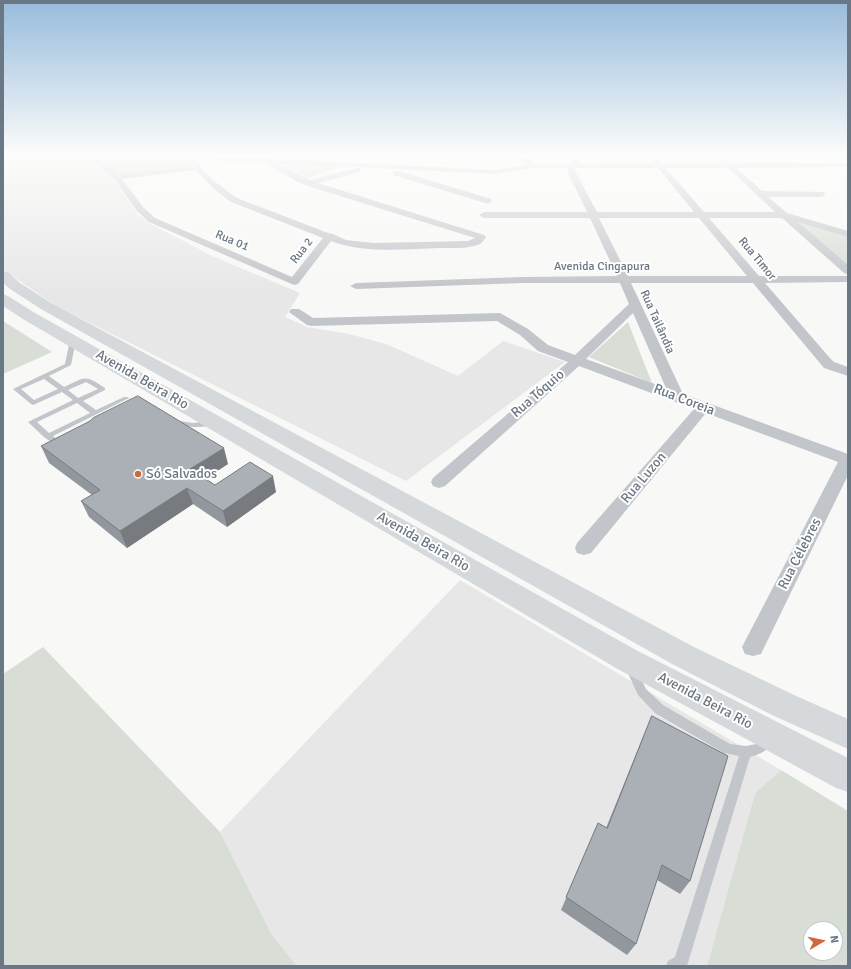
<!DOCTYPE html>
<html>
<head>
<meta charset="utf-8">
<style>
  body { margin:0 }
  #map { position:relative; width:851px; height:969px; overflow:hidden; background:#f8f8f6; font-family:Signika,sans-serif }
  canvas { display:block }
  .frame { position:absolute; inset:0; border:4px solid #6a7784; pointer-events:none }
  .north { position:absolute; left:803px; top:921px; width:40px; height:40px; box-sizing:border-box; background:#fff; border:1px solid #c3c9ce; border-radius:50%; rotate:81deg; font-size:11px; font-weight:700; line-height:16px; text-align:center; color:#6a7784 }
  .north::after { content:''; display:block; margin:auto; width:14px; height:18px; background:#d4673a; clip-path:polygon(50% 0,100% 100%,50% 72%,0 100%) }
</style>
</head>
<body>
<div id="map">
<canvas width="851" height="969"></canvas>
<div class="frame"></div>
<div class="north">N</div>
</div>
<script>
const c = document.querySelector('canvas').getContext('2d');
c.lineJoin = 'round';
function fill(path, color) {
  c.fillStyle = color;
  c.fill(path, 'evenodd');
}
function strokePath(path, color, width, dash) {
  c.strokeStyle = color;
  c.lineWidth = width;
  c.lineCap = dash ? 'butt' : 'round';
  c.setLineDash(dash || []);
  c.stroke(path);
}
function write(font, color, halo, rows, align = 'center') {
  c.font = font + ' Signika,sans-serif';
  c.lineWidth = 4;
  c.setLineDash([]);
  c.textBaseline = 'middle';
  c.strokeStyle = halo;
  c.fillStyle = color;
  for (const [text, x, y, turn = 0] of rows) {
    c.save();
    c.translate(x, y);
    c.rotate((+turn || 0) * Math.PI / 180);
    c.textAlign = isNaN(turn) ? turn : align;
    if (halo) c.strokeText(text, 0, 0);
    c.fillText(text, 0, 0);
    c.restore();
  }
}
const built = new Path2D(`
  M3 156H88L113 178 138 215 153 225 212 256 300 293 285 317 307 327 349 334 386 344 458 376 503 341 565 362 406 481 56 306 4 270Z
  M460 580 781 770 755 793 707 966H297L272 935 220 832Z`);
const green = new Path2D(`
  M187 158 190 166 119 176 98 160Z
  M281 163 343 166 308 178Z
  M795 220 848 236V267Z
  M3 321 52 352 3 374Z
  M628 322 652 383 589 357Z
  M43 647 220 832 272 935 297 966H3V674Z
  M781 770 848 811V966H707L755 793ZM811 929H835V953H811Z`);
const lane = new Path2D(`
  M73 338 76 340 71 365 49 376 64 387C86 377 84 374 105 388V390L83 401 96 410 124 397H128L129 398 53 436 65 446 61 448 45 438 28 422 73 400 62 392 33 405 31 404 13 389 65 364 70 340ZM44 379 58 389 34 400 21 389ZM86 382 98 389 78 398 68 390ZM77 403 90 413 49 433 37 422Z
  M173 420 193 423 211 421 215 423C205 430 184 426 173 424L172 422Z
  M631 664 635 666 646 689 663 705 730 744 746 746 756 744 764 736 768 734 772 736 774 740C769 750 761 754 750 757L687 966H666L668 961 675 957 739 756 724 753 655 713 638 695 626 669 627 666Z`);
const street = new Path2D(`
  M88 156H97L119 174 193 166 189 160 191 156H219L495 170 527 165 520 160 507 156H525L536 164H570L573 156H581L578 164 654 163 652 161 656 159 662 163H724L722 161 726 159 733 163H848V167L737 168 762 191 824 192 825 194 824 196 821 197H768L787 213 848 231V237L798 222 848 265V274L844 273 782 218H709L759 276H848V282L765 283 829 357 834 362 848 367V376L824 368 753 283H631L683 394 848 454V475L761 654 753 656 745 654 742 647 838 462 706 413 591 553 584 555 577 553 575 548 577 543 694 409 579 366 445 486 439 488 433 486 431 482 433 478 568 362 538 351 520 335 497 321 311 326 307 325 289 312 291 309H299L313 318 500 313 528 329 548 345 575 355 629 304 620 283H522L356 289 350 286 356 283 522 277 617 276 590 218H484L479 215 484 212H587L567 171 568 168H534L495 174 278 163 310 180 357 168H360V172L318 183 484 235 486 237C484 240 483 242 480 244 468 249 453 248 441 248 405 249 364 254 331 241L298 284 294 285 149 222 137 211 114 179ZM197 159 266 163 296 181 311 187 475 238 468 241 374 243 346 240 333 234 328 233 237 198 214 181 203 170ZM576 168H658L694 212H597L575 171ZM666 168H728L775 212H704ZM196 170 214 189 231 202 323 238 292 277 155 218 143 207 122 179ZM599 218H699L747 276H628ZM633 313 666 388 586 359Z
  M393 171H399L491 199 492 201 488 204 485 203 393 175Z`);
const primary = new Path2D(`
  M3 271 8 272 20 283 51 303 694 647 794 695 848 719V749L772 715 674 665 41 309 10 289 3 283Z
  M3 294 8 296 35 313 636 650 848 758V792L836 788 616 668 23 319 3 306Z`);
const wall = new Path2D(`
  M41 446 228 464 205 479 215 485 276 492 227 527 193 504 127 548 89 517 81 501 92 495 49 463Z
  M652 716 690 881 680 894 657 880 636 944 627 955 561 910 598 823 606 828 645 732Z`);
const shadedWall = new Path2D(`
  M224 448 228 464 195 485 190 469Z
  M273 476 276 492 227 527 223 511Z
  M187 488 193 504 127 548 120 531Z`);
const building = new Path2D(`
  M138 396 224 448 190 469 215 485 250 462 273 476 223 511 187 488 120 531 81 501 100 490 41 446 90 421 93 418Z
  M652 716 728 756 690 881 662 865 636 944 566 897 598 823 607 828Z`);
const markers = [
  [138,474,4,"#d4673a"]
];
const farStreetnames = [
  ["Rua 01",232,241,23],
  ["Rua 2",302,251,-52],
  ["Rua Timor",757,259,50],
  ["Avenida Cingapura",602,267],
  ["Rua Tailândia",657,322,66]
];
const streetNames = [
  ["Avenida Beira Rio",142,380,30],
  ["Rua Tóquio",538,394,-41],
  ["Rua Coreia",684,400,21],
  ["Rua Luzon",644,478,-50],
  ["Avenida Beira Rio",423,542,30],
  ["Rua Célebres",800,554,-63],
  ["Avenida Beira Rio",705,701,28]
];
const poiNames = [
  ["Só Salvados",146,474]
];
fill(built, '#e6e7e6');
fill(green, '#d8ddd5');
fill(lane, '#c2c5c9');
fill(street, '#c2c5c9');
fill(primary, '#d5d9dc');
fill(wall, '#92979d');
fill(shadedWall, '#777b7f');
fill(building, '#aab0b6');
strokePath(building, '#777b7f', 1);
const sky = c.createLinearGradient(0, 0, 0, 292);
sky.addColorStop(0, '#97bbdc');
sky.addColorStop(0.53, '#fcfcfb');
sky.addColorStop(1, '#fcfcfb00');
c.fillStyle = sky;
c.fillRect(0, 0, 851, 292);
for (const [x, y, r, color] of markers) {
  const dot = new Path2D();
  dot.arc(x, y, r, 0, 2 * Math.PI);
  c.fillStyle = color;
  c.fill(dot);
  strokePath(dot, '#fff', 1.5);
}
write('12px', '#6a7784', '#fff', farStreetnames);
write('14px', '#6a7784', '#fff', streetNames);
write('14px', '#6a7784', '#fff', poiNames, 'left');
</script>
</body>
</html>
